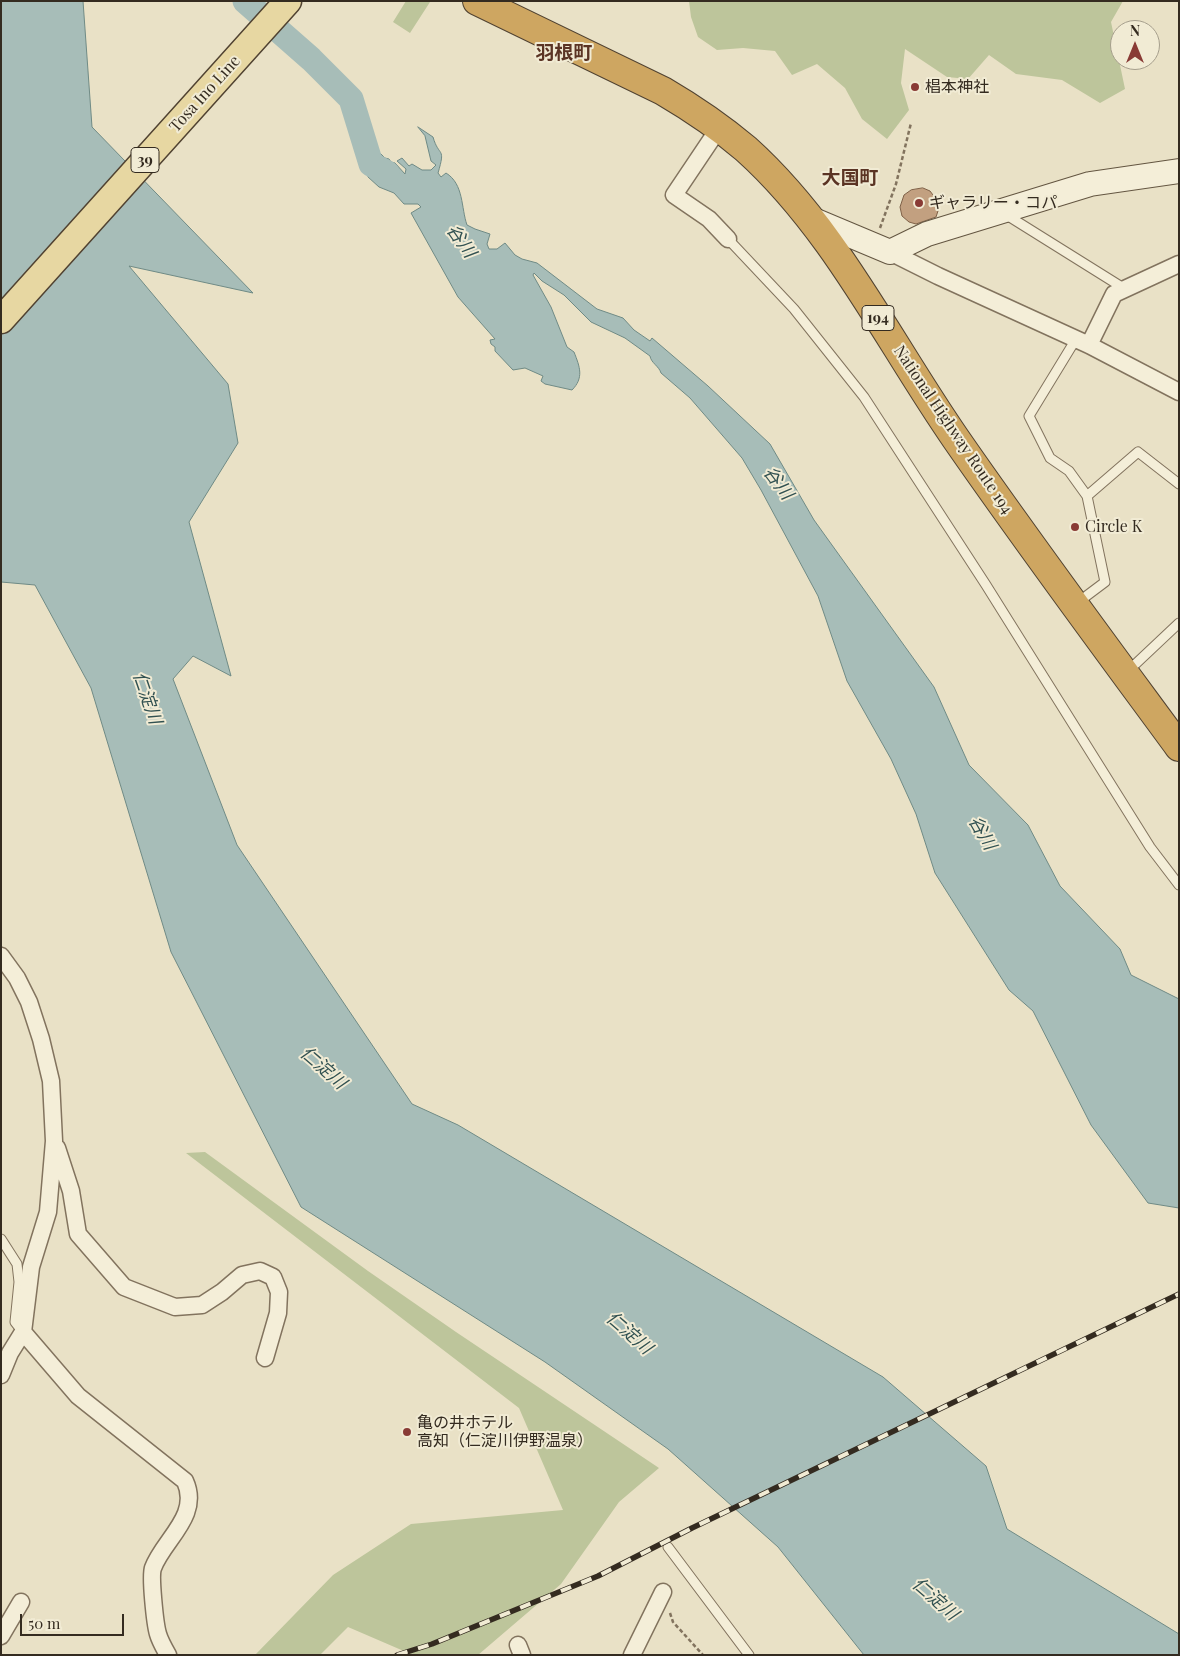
<!DOCTYPE html>
<html>
<head>
<meta charset="utf-8">
<style>
  body { margin:0 }
  #map { position:relative; width:1180px; height:1656px; overflow:hidden; background:#e9e1c6; font-family:"Playfair Display",serif }
  canvas { display:block }
  .frame { position:absolute; inset:0; border:2px solid #342b20; pointer-events:none }
  .north { position:absolute; left:1110px; top:20px; width:50px; height:50px; box-sizing:border-box; background:#f1ebd4; border:1px solid #a59e8c; border-radius:50%; rotate:0deg; font-size:14px; font-weight:700; line-height:20px; text-align:center; color:#342b20 }
  .north::after { content:''; display:block; margin:auto; width:18px; height:22px; background:#893b35; clip-path:polygon(50% 0,100% 100%,50% 72%,0 100%) }
  .scale { position:absolute; left:20px; top:1614px; width:104px; height:22px; box-sizing:border-box; border:2px solid #342b20; border-top:0; padding-left:6px; font-size:15px; line-height:18px; white-space:nowrap; color:#342b20; -webkit-text-stroke:4px #f1ebd4; paint-order:stroke }
</style>
</head>
<body>
<div id="map">
<canvas width="1180" height="1656"></canvas>
<div class="frame"></div>
<div class="north">N</div>
<div class="scale">50 m</div>
</div>
<script>
const c = document.querySelector('canvas').getContext('2d');
c.lineJoin = 'round';
function fill(path, color) {
  c.fillStyle = color;
  c.fill(path, 'evenodd');
}
function strokePath(path, color, width, dash) {
  c.strokeStyle = color;
  c.lineWidth = width;
  c.lineCap = dash ? 'butt' : 'round';
  c.setLineDash(dash || []);
  c.stroke(path);
}
function write(font, color, halo, rows, align = 'center') {
  c.font = font + ' "Playfair Display","Noto Sans JP",serif';
  c.lineWidth = 4;
  c.setLineDash([]);
  c.textBaseline = 'middle';
  c.strokeStyle = halo;
  c.fillStyle = color;
  for (const [text, x, y, turn = 0] of rows) {
    c.save();
    c.translate(x, y);
    c.rotate((+turn || 0) * Math.PI / 180);
    c.textAlign = isNaN(turn) ? turn : align;
    if (halo) c.strokeText(text, 0, 0);
    c.fillText(text, 0, 0);
    c.restore();
  }
}
const green = new Path2D(`
  M406 1 430 2 410 33 393 22Z
  M689 1H1123L1111 22 1125 89 1100 103 1062 80 1016 74 989 55 968 79 947 77 905 49 901 83 909 110 887 139 862 119 845 88 817 64 792 75 775 51 743 48 717 50 698 37 691 17Z
  M205 1152 368 1271 456 1332 659 1468 619 1502 561 1584 478 1655H413L348 1627 320 1655H255L333 1575 411 1524 563 1510 519 1408 186 1153Z`);
const water = new Path2D(`
  M1 1H83L92 127 253 293 129 266 228 384 238 443 189 522 231 676 193 656 173 679 237 845 412 1104 458 1125 883 1377 986 1466 1007 1529 1179 1634V1655H864L778 1547 668 1449 545 1362 301 1207 171 952 91 688 35 585 1 582Z
  M418 127 433 137C439 158 446 146 438 173L441 177 446 173C464 184 461 208 467 225L475 229 490 234 487 244 489 249H497L505 243 515 255 522 259 537 263 597 309 623 318 634 330 650 341 652 338 708 386 770 444 814 520 934 687 969 765 1028 825 1060 886 1120 949 1131 975 1179 999V1208L1148 1203 1091 1125 1033 1011 1009 990 935 873 916 814 891 759 847 681 818 596 761 490 742 458 690 398 661 373C659 366 651 363 650 356L625 338 591 322 564 295 542 281 534 273 533 275 551 307 567 347 574 352C580 367 584 378 572 390L545 384 541 381 543 376 525 368 513 370 495 351V347L491 344 490 340 495 339 458 297 411 213 421 207 418 204H404L394 193 379 187 368 177 367 172 356 153 375 148 385 158 389 159 391 162 395 163 405 174 406 169 397 161 402 158 409 166 412 164 422 170H431L436 165 431 161 425 136Z`);
const river = new Path2D(`
  M245 1 311 59 351 99 371 164 387 173`);
const building = new Path2D(`
  M923 188 930 191 936 199 939 208 936 217 916 224 909 222 902 216 900 207 904 195 911 190Z`);
const path = new Path2D(`
  M880 228 896 184 911 123
  M670 1613 673 1622 703 1655`);
const lane = new Path2D(`
  M1005 214 1125 289
  M728 239 794 309 864 397 986 585 1150 847 1179 885
  M1076 339 1029 416 1050 458 1069 471 1087 496
  M1077 603 1105 582 1087 496 1138 452 1179 484
  M1127 672 1179 623
  M1 1239 17 1264 19 1282 15 1322 22 1331
  M668 1547 749 1655`);
const street = new Path2D(`
  M719 128 674 195 709 219 728 239
  M890 252 938 276 1089 345 1179 392
  M1089 345 1114 294 1179 264
  M1 956 17 978 29 1002 41 1039 51 1081 54 1141 48 1212 31 1267 23 1332 10 1353 1 1375
  M57 1148 71 1191 78 1234 124 1287 175 1307 202 1305 222 1292 242 1275 260 1271 273 1277 279 1292 278 1313 265 1358
  M23 1332 78 1396 185 1481C201 1516 163 1540 153 1568 150 1576 155 1624 158 1634 160 1641 164 1648 168 1655
  M1 1636 21 1602
  M518 1645 522 1655
  M632 1655 663 1592`);
const secondary = new Path2D(`
  M809 218 890 252 927 234 1090 184 1179 171`);
const primary = new Path2D(`
  M1 320 288 1`);
const highway = new Path2D(`
  M477 1 663 91C692 108 720 127 746 149 835 229 888 341 956 439 1028 543 1104 645 1179 747`);
const rail = new Path2D(`
  M397 1655 432 1644 598 1576 692 1528 1179 1294`);
const markers = [
  [915,87,5,"#893b35"],
  [919,203,5,"#893b35"],
  [1075,527,5,"#893b35"],
  [407,1432,5,"#893b35"]
];
const shields = [
  [145,160,28],
  [878,318,32]
];
const shieldNames = [
  ["39",145,160],
  ["194",878,318]
];
const poiNames = [
  ["椙本神社",925,87],
  ["ギャラリー・コパ",929,203],
  ["Circle K",1085,527],
  ["亀の井ホテル",417,1423],
  ["高知（仁淀川伊野温泉）",417,1441]
];
const streetNames = [
  ["Tosa Ino Line",205,94,-48],
  ["National Highway Route 194",953,430,56]
];
const waterNames = [
  ["谷川",461,241,55],
  ["谷川",778,483,53],
  ["仁淀川",147,698,71],
  ["谷川",982,833,60],
  ["仁淀川",323,1068,41],
  ["仁淀川",629,1333,41],
  ["仁淀川",935,1599,41]
];
const quarterNames = [
  ["羽根町",564,53],
  ["大国町",850,178]
];
fill(green, '#bdc59b');
fill(water, '#a7bdb8');
strokePath(water, '#6f8a85', 1);
strokePath(river, '#a7bdb8', 25);
fill(building, '#c2a080');
strokePath(building, '#7e6047', 1);
strokePath(lane, '#82735e', 11);
strokePath(street, '#82735e', 19);
strokePath(secondary, '#635541', 26);
strokePath(primary, '#504231', 29);
strokePath(highway, '#504231', 30);
strokePath(path, '#82735e', 2.5, [4, 2.5]);
strokePath(lane, '#f4eed8', 9);
strokePath(street, '#f4eed8', 16);
strokePath(secondary, '#f4eed8', 24);
strokePath(primary, '#e7d7a2', 26);
strokePath(highway, '#cea661', 28);
strokePath(rail, '#342b20', 5.5);
strokePath(rail, '#f1ebd4', 4, [11]);
for (const [x, y, r, color] of markers) {
  const dot = new Path2D();
  dot.arc(x, y, r, 0, 2 * Math.PI);
  c.fillStyle = color;
  c.fill(dot);
  strokePath(dot, '#f1ebd4', 2);
}
for (const [x, y, w] of shields) {
  const box = new Path2D();
  box.roundRect(x - w / 2, y - 12.5, w, 25, 4);
  c.fillStyle = '#f1ebd4';
  c.fill(box);
  strokePath(box, '#342b20', 1);
}
write('bold 15px', '#342b20', null, shieldNames);
write('16px', '#342b20', '#f1ebd4', poiNames, 'left');
write('16px', '#342b20', '#f1ebd4', streetNames);
write('italic 18px', '#315151', '#f1ebd4', waterNames);
write('bold 19px', '#5b3424', '#f1ebd4', quarterNames);
</script>
</body>
</html>
